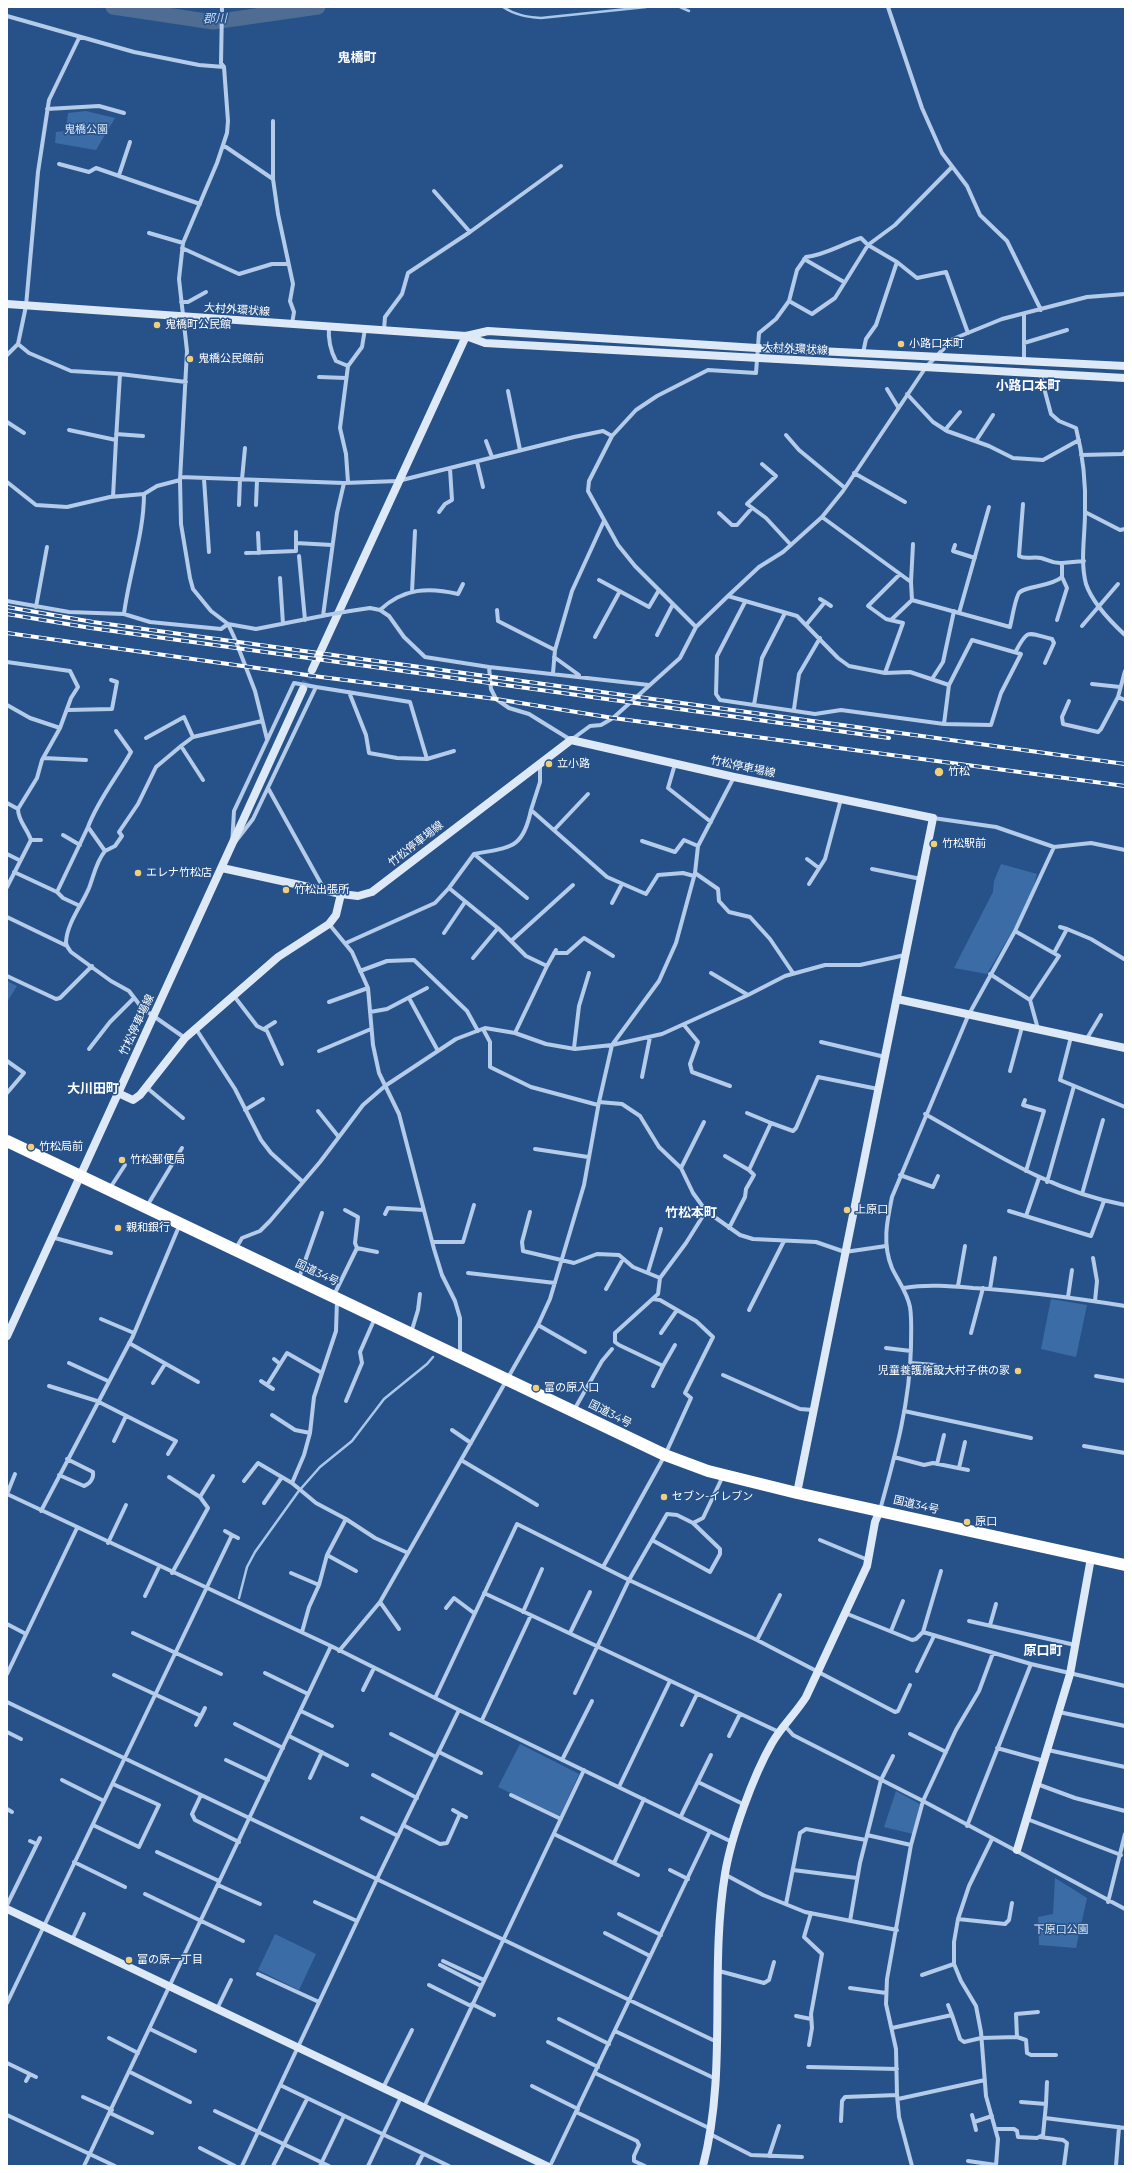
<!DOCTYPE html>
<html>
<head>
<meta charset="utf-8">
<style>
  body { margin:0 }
  #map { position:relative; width:1132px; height:2173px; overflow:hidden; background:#275289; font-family:Montserrat,sans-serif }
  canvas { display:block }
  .frame { position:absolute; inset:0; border:8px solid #fff; pointer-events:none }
</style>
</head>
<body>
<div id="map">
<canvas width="1132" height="2173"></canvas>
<div class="frame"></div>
</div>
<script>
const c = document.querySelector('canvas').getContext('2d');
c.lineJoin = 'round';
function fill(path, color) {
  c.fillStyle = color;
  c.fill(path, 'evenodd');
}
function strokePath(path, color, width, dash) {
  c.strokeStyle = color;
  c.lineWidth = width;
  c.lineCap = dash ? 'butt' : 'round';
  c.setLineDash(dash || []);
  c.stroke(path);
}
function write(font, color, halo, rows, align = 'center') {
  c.font = font + ' Montserrat,"Noto Sans JP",sans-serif';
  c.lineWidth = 3;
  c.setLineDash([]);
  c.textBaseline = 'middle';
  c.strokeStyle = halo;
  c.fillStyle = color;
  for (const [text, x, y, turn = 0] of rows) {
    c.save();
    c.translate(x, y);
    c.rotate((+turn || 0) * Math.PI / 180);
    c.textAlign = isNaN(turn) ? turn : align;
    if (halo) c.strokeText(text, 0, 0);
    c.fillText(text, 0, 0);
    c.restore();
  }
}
const green = new Path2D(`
  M86 111 115 118 96 150 55 143 56 132 66 131 68 113Z
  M1001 864 1037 874C1029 909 1005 942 987 974L954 968 993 892 994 881Z
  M7 981 17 986 7 1002Z
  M1051 1299 1087 1305 1076 1357 1041 1349Z
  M520 1744 579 1774 560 1816 498 1787Z
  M896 1791 920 1804 913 1834 884 1827Z
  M1055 1878 1087 1898 1076 1948 1039 1945 1038 1917 1053 1914Z
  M275 1934 316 1954 299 1990 258 1970Z`);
const stream = new Path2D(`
  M503 7C515 15 527 17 541 18L646 7
  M680 7 689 11
  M239 1598 247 1567 255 1552 298 1492 320 1467 352 1441 384 1399 427 1364 433 1357`);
const river = new Path2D(`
  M113 7 213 22 318 7`);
const secondaryTunnel = new Path2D(`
  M303 689 312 670`);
const street = new Path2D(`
  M222 7 221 63 224 67 228 121 227 133 217 163 183 243 179 279 187 351 180 480 181 524 190 578 193 589 211 611 228 624 235 639 255 691 267 739
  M888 7 922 108 942 153 967 186 980 215 1007 241 1041 310
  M7 16 134 52 199 65 224 67
  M47 109 99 106 124 113
  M223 145 273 179 278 214 293 284 290 301 294 312 292 324
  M59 164 89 172 96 168 200 204
  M119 175 130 142
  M273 179V121
  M434 191 470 232
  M149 233 183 243
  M182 248 239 274 272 264H287
  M804 259 844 282
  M897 262 917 278 946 272 968 333
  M789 301 812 314 835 298 868 245 897 262 876 325 866 339 863 353
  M181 302H188L206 292
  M1024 314V361
  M329 326C328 339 330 350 336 361L348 366
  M384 330 385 317 402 294 408 273 470 232 561 166
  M1024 343 1067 330
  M18 344 29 353 71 371 120 374 186 382
  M7 355 18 344 26 306 38 172 49 100 79 38
  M1040 373 1051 414 1059 421 1076 428C1083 455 1086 485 1085 513 1085 536 1080 561 1086 584 1092 602 1111 622 1125 635
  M319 377 346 378
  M887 389 898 407
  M508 391 520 450
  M907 394 933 422 947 431 989 446 1013 458 1043 460 1079 440
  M7 422 24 433
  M69 430 116 440 120 374
  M945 430 960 412
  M116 434 143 436
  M786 435 799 450 845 488
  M486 441 492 457
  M976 441 993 415
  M1081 455 1123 454 1125 451
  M477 462 483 487
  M762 464 776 476 747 504 766 518 791 545
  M854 473 905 502
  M180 477 344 483 398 481 574 437 603 431 612 436
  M204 479 209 552
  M242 479 245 448
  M7 482 36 505 67 507 110 497 144 494 157 486 180 480
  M348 482 346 454 340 428 348 366 362 347 365 329
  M113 497 116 440
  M1023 504 1019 556C1026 560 1033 556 1041 558 1049 560 1053 564 1062 563
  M239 505 240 479
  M256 505 257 480
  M439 512 445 504 452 500 450 469
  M1085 512 1120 530 1125 529
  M719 513 732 525H737L752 508
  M822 517 911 582 912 600 1010 627C1012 619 1015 599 1019 593 1024 586 1051 587 1062 577V563L1084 561
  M258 533 259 553
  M296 543 332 545
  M955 545 953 551 975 558
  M246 553 296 551V532
  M299 556 305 620
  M280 578 283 624
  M599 580 649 607 659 590
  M911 582 913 544
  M412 592 415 531
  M728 596 797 616 838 658 849 666 885 673 910 672 949 685
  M7 601 69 612 124 614 150 622 221 629 228 624 256 629 327 615
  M745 602 717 656 716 694 720 700 815 714 841 710 944 724 991 725 1001 693 1021 654 972 640 949 685 944 724
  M825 602 831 606
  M36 607 47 547
  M380 610C403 588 429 587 458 594L463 584
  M497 610 498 621 555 650 553 673
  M350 611 370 608 380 610 389 616 404 637 425 657 489 667 649 685
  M959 613 989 507
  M124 614C129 574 144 534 144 494
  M323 616 337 513 344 483
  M891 620 912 600
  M1057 620 1067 588 1062 577
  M806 625 825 602 820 599
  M1082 626 1118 584
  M696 627 635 566 618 545 588 491 589 481 612 436 636 410 657 396 708 370 756 373 759 333 776 319 789 301 797 270 806 257C825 255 842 244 861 238L868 245 895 225 951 168
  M657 635 673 604
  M595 637 620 591
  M555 650 572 591 604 521
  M1016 651C1028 628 1028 633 1052 639L1054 643 1045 663
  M554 657 579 675
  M7 662 70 671 78 687 71 698 60 728 42 760 37 778 18 809 7 803
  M489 667 491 689 496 699 509 708 529 714 571 740 590 726 601 725 613 718 680 658 696 627 728 596 759 567 783 552 822 517 843 491 926 367 953 339 1002 319 1087 297 1125 294
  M885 673 903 623 886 619 868 606 900 574
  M932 679 943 662 954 611
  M294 683 316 687 253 819 232 846 234 811Z
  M1092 684 1120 687
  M316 687 410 702 427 759 397 758 369 753 366 735 349 692
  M1118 697 1125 700
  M1069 701 1062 717 1063 724 1098 732 1101 729 1118 697 1125 671
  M7 705 30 718 60 728
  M754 705 762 658 785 613
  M794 709 799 674 820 638
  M68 710 112 709 117 682 111 680
  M116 731 131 752C117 777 98 800 88 827L105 851C96 862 94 875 89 888 82 905 67 923 66 942 66 946 69 949 71 952L111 981 129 991 142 1008 185 1038
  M146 738 184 717 193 737
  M181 746 203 780
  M43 758 86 760
  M427 759 454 751
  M540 764V782L531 810 607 877 646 894 658 875 683 873 694 876
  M675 764 668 788 711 822
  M268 788 324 889
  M933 818 996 827 1054 847 1091 843 1125 850
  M554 830 588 794
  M63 835 80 845
  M31 840H41
  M642 841 675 852 684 840 698 846
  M105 851 115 846 122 836 119 832 138 804 156 767 181 746 193 737 262 721
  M7 854 19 860
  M474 854 527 898
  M807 859 819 868
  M872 869 921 879
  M14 872 57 892 88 827
  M695 873 718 889 719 901 729 912 750 917 770 939 793 973
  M809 884 825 859 841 799
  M7 887 31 840C27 828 18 821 18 809
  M57 892 63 898 80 906
  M612 903 622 884
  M7 917 67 946
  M329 924 352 952 368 988 373 1045 379 1073 399 1114 434 1249 442 1275 455 1301 460 1318V1355
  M1067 929 1091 939 1124 959
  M1015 931 1059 956 1030 1000
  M444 933 465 902
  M511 941 573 885
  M346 943 435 903 449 888
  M554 953H567L584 938 613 956
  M1054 953 1067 929 1060 927
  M473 958 498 928
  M547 966 556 950
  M360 971 387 961 414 960 467 1011 478 1031
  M711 973 748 995
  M990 974 1030 1000 1038 1029
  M7 976 56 999 60 998 92 966
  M234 996 257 1026 267 1031 282 1064
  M409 998 438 1051
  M329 1002 368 988
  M370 1012 387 1009 427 988
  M684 1025 698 1042 690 1064 692 1072 730 1086
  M196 1029 235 1089 261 1140 271 1153 303 1182
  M264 1029 275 1022
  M483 1029 490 1042V1067L531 1087 598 1105
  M515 1033 547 966 526 956 499 929 449 888 474 854C511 847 523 849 531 810
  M1071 1037 1060 1080 1125 1107
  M1086 1040 1101 1015
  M821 1042 885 1057
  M574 1048 579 1006 589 973
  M89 1049 110 1022 134 998
  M319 1051 371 1029
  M7 1061 24 1073 7 1093
  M1010 1071 1022 1027
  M642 1077 650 1037
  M146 1087 183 1118
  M1025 1100 1023 1105 1044 1111 1026 1171
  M599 1102 622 1104 640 1116 659 1147 681 1168 693 1193 706 1211 740 1235 753 1239 816 1242 845 1252 886 1246
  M245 1110 263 1099
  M318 1111 338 1136
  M925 1114C991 1151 1049 1191 1125 1205
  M771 1123 793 1131 796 1128 818 1077 878 1089
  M535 1149 588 1157
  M725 1156 749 1170
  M681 1168 704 1122
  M900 1175 933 1187 938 1176
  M1047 1182 1074 1086
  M110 1188 125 1165
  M1082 1194 1103 1120
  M147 1206 182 1148
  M345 1210 358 1217 355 1243 357 1248
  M1009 1211 1091 1236 1104 1201
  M530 1212 522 1242 523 1251 574 1263 597 1254 619 1255 633 1267 660 1278
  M385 1214 388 1208 424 1210
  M1026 1216 1039 1178
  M729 1228 745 1197 746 1189 754 1175 749 1170 771 1123 747 1113
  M51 1237 111 1253
  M433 1242H463L474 1205
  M236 1248 242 1238 260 1231 270 1221 320 1162 363 1105 385 1086 456 1039 485 1028 515 1033 546 1044 575 1049 612 1045 662 1034 748 995 785 976 825 965H860L905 955
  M1093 1258 1097 1281 1095 1301
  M648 1272 661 1229
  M468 1273 555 1283
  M299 1278 322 1213
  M958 1286 965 1246
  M904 1288C927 1284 950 1286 973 1288 1024 1291 1075 1298 1125 1306
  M606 1289 623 1259
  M990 1289 995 1258
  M334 1295 357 1248 377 1252
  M1068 1297 1072 1270
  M749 1310 784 1241
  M101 1319 134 1333
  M538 1325 585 1352
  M411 1333 418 1310 420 1294
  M661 1333 677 1310
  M971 1333 983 1288
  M129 1343 198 1382
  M886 1348 911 1351
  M274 1359 280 1364
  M69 1363 108 1381
  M910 1363 935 1365
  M663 1366 675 1345
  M723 1375 800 1409 813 1410
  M1096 1376 1125 1381
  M261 1381 267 1385 287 1353 322 1373
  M153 1383 165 1364
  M267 1385 273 1389
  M49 1386 97 1401 176 1441 168 1454
  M653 1386 663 1366 619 1345 615 1342V1333L658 1294 660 1278 686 1243 706 1211
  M346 1401 362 1363 360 1352 375 1318
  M574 1410 602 1361 612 1349
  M904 1411 1031 1438
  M272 1415 295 1430 310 1433
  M452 1430 471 1443
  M114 1441 126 1416
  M1084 1446 1125 1453
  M894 1457 924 1465 933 1463 968 1470
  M461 1460 537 1505
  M937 1464 944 1435
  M959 1468 965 1442
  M15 1474 7 1494 331 1646 459 1710 732 1842
  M59 1475 84 1486C90 1484 94 1478 93 1472L67 1459
  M169 1477 200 1497 208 1508 172 1573
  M244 1481 258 1463 292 1483 316 1503 346 1519 375 1538 408 1553
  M292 1483 304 1455 310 1433 314 1397 336 1331 337 1300
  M200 1497 213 1476
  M264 1503 282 1477
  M880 1510C895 1456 910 1403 911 1346 911 1333 912 1319 910 1307 907 1292 898 1281 892 1268 882 1244 887 1221 892 1197L968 1016 1015 931 1054 847
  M41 1511 133 1336 180 1224
  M346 1519 327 1555 356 1571
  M232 1535 238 1538
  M652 1540 710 1572 720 1554V1549L693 1523
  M820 1540 868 1560
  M108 1543 126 1505
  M603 1567 665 1455 691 1398 685 1393 713 1337 696 1321 660 1300 653 1299
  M291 1573 319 1585 309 1607 302 1632
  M319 1585 327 1555
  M484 1593 779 1732
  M145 1596 159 1567
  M380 1602 399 1629
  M446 1608 454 1598 474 1613
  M523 1612 542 1569
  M845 1613 912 1640 916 1639 923 1632 941 1571
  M969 1621 1075 1645
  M7 1624 26 1634
  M990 1625 996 1604
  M891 1631 903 1601
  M923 1632 1031 1664
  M133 1633 221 1674
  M570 1633 590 1592
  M757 1640 780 1595
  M339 1651 380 1602 408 1553 538 1325 550 1299 584 1185 599 1102 612 1045 659 981 676 943 695 873 698 846 734 777
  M917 1671 934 1636
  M265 1673 308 1694
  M7 1674 77 1528
  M114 1675 201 1716 205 1708
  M363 1690 374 1668
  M575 1693 629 1580 667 1514 677 1515 693 1523 703 1518 723 1476
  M435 1698 517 1524 629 1580 757 1640 895 1712 898 1711 910 1685
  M7 1702 717 2042
  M301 1711 332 1726
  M1059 1712 1125 1726
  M482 1720 531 1615
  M235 1724 283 1748
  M196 1725 201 1716
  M682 1725 697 1694
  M785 1726 793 1735 923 1801 1125 1909
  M7 1732 21 1739
  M391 1734 436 1757
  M910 1734 946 1752
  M289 1736 347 1765
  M729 1736 740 1714
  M997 1748 1044 1761
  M1048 1750 1125 1767
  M439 1752 481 1773
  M226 1760 268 1780
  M562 1760 592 1701
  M373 1775 417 1798
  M310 1778 322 1752
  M62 1780 104 1801
  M698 1782 745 1805
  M1037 1784 1075 1798 1125 1811
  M619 1787 670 1681
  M201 1795 192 1814 195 1820 239 1842
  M511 1795 561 1819
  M7 1809 12 1812
  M460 1814 466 1817
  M681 1816 711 1755
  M362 1818 398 1836
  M1027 1819 1121 1855
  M93 1825 139 1847 159 1805 113 1784
  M403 1825 440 1844 447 1843 460 1814 453 1810
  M967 1826 1031 1664 1125 1686
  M554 1834 638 1875
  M867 1835 911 1845
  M992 1839 969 1886 958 1919 954 1942V1964L961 1981 976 2006 981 2032 986 2096 998 2139 996 2166
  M30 1841 37 1844
  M157 1852 219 1881
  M74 1862 125 1887
  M614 1863 644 1799
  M670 1870 688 1879
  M793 1870 857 1878
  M726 1875 763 1895 805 1912 897 1930
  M218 1885 260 1904
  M145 1894 243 1941
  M315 1902 357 1921
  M1108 1902 1125 1834
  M786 1904 800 1833 806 1829 866 1840
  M7 1905 40 1838
  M619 1914 661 1935
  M958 1919 1005 1924 1009 1920 1012 1903
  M850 1921 860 1863 881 1780 893 1756
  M605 1933 650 1956
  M72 1940 84 1914
  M443 1961 484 1980
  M440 1965 481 1986
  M719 1971 764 1983 769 1980 774 1962
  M258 1974 319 2002
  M922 1975 954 1964
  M429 1985 471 2006
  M850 1988 886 1993
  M7 2003 232 1535 225 1531
  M472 2004 494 2015
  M948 2005 952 2015
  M217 2009 231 1980
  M796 2016 811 2019
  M559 2019 609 2044
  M892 2028 952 2015 960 2039 964 2042 981 2038 1017 2037 1016 2014 1038 2012
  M150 2029 195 2051
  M615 2031 716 2079
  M1017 2037 1026 2040 1027 2053 1031 2055H1056
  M109 2038 138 2053
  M548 2042 598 2067
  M809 2045 812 2028 811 2014 822 1954 804 1937 811 1913
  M7 2063 36 2077
  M808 2067 897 2069
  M130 2072 190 2102
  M595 2073 711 2129
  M26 2081 30 2074
  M280 2085 449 2166
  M532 2086 578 2109
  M383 2088 412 2030
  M83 2097 112 2110
  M898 2099 985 2080
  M1046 2104 1047 2082
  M424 2107 584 1770
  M215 2111 329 2166
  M576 2112 637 2141 639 2145 634 2156V2161L645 2166
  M110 2113 152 2133
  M7 2115 115 2166
  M972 2115 974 2122 992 2116
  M1045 2118 1125 2128
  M841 2121 842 2101 845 2097 897 2095
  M974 2122 976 2130
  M996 2129H1014L1017 2131 1018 2137 1037 2138 1043 2135 1046 2104 1021 2102
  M710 2134 751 2155 802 2157
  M1040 2137 1063 2140 1067 2143 1064 2166
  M200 2148 235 2166
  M769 2156 779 2126
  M968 2161 996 2165
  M84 2166 331 1646
  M242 2166 377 1879 459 1710
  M273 2166 307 2099
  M320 2166 344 2116
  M368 2166 401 2097
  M417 2166 423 2154
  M550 2166 710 1831
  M912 2166 899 2117 897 2095 896 2049 886 2004 887 1979 911 1845 923 1801 956 1730 979 1691 993 1653
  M1116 2166 1119 2127`);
const secondary = new Path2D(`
  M7 304 466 336 485 343 1125 378
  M466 336 488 331 757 348 1125 366
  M312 670 466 336
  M222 868 341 894 358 896 372 892 571 740 734 777 933 818 797 1493
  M897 999 1125 1048
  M118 1093 133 1100 140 1095 185 1038 278 957 329 924 336 915 341 894
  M7 1336 303 689
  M1017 1850 1070 1674 1091 1558
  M7 1909 547 2166
  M703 2166C728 2070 709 1971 725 1874 731 1837 753 1776 772 1743 781 1727 796 1713 806 1697L867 1566 875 1522 880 1510`);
const highway = new Path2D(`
  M7 1141 665 1455 708 1471 797 1493 1125 1565`);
const rail = new Path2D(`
  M7 607 93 622 1125 764
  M7 614 91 628 889 738
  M7 633 321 677 496 699 613 718 1125 786`);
const streetBridge = new Path2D(`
  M327 615 350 611`);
const markers = [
  [157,325,4,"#f1ce7a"],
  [901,344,4,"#f1ce7a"],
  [190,359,4,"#f1ce7a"],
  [549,764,4,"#f1ce7a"],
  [939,772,5,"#f1ce7a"],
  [934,844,4,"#f1ce7a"],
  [138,873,4,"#f1ce7a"],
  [286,890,4,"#f1ce7a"],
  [31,1147,4,"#f1ce7a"],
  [122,1160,4,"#f1ce7a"],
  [847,1210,4,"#f1ce7a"],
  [118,1228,4,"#f1ce7a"],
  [1018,1371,4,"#f1ce7a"],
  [536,1388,4,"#f1ce7a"],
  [664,1497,4,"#f1ce7a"],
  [967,1522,4,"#f1ce7a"],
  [129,1960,4,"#f1ce7a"]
];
const parkNames = [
  ["鬼橋公園",86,130],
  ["下原口公園",1061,1930]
];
const streetNames = [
  ["大村外環状線",237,310,4],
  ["大村外環状線",795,349,3],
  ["竹松停車場線",743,767,12],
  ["竹松停車場線",416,844,-38],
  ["竹松停車場線",137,1025,-65],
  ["国道34号",317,1273,25],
  ["国道34号",610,1414,27],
  ["国道34号",916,1505,13]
];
const poiNames = [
  ["鬼橋町公民館",165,325],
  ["小路口本町",909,344],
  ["鬼橋公民館前",198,359],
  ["立小路",557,764],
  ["竹松",948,772],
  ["竹松駅前",942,844],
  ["エレナ竹松店",146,873],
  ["竹松出張所",294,890],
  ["竹松局前",39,1147],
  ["竹松郵便局",130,1160],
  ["上原口",855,1210],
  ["親和銀行",126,1228],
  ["児童養護施設大村子供の家",1010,1371,"right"],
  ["富の原入口",544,1388],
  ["セブン-イレブン",672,1497],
  ["原口",975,1522],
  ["富の原一丁目",137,1960]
];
const waterNames = [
  ["郡川",215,19,-1]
];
const quarterNames = [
  ["鬼橋町",357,58],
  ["小路口本町",1028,386],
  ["大川田町",93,1089],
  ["竹松本町",691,1213],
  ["原口町",1043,1651]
];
fill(green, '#3c6ca5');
strokePath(stream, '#a9c7e9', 2.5);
strokePath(river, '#4f6c93', 15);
strokePath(secondaryTunnel, '#476c9b', 8, [8, 4]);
strokePath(street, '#b4cce9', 4);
strokePath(secondary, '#dee9f8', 8);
strokePath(highway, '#fff', 12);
strokePath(rail, '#fff', 4);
strokePath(rail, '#275289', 2.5, [8]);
strokePath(streetBridge, '#b4cce9', 4);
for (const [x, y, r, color] of markers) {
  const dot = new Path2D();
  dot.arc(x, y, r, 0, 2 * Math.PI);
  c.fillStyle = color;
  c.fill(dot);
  strokePath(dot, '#275289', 1.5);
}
write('11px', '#d8e6f7', '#275289', parkNames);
write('11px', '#fff', '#275289', streetNames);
write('11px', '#fff', '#275289', poiNames, 'left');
write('italic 12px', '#c0d6f0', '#275289', waterNames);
write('bold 13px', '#fff', '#275289', quarterNames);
</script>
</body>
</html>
